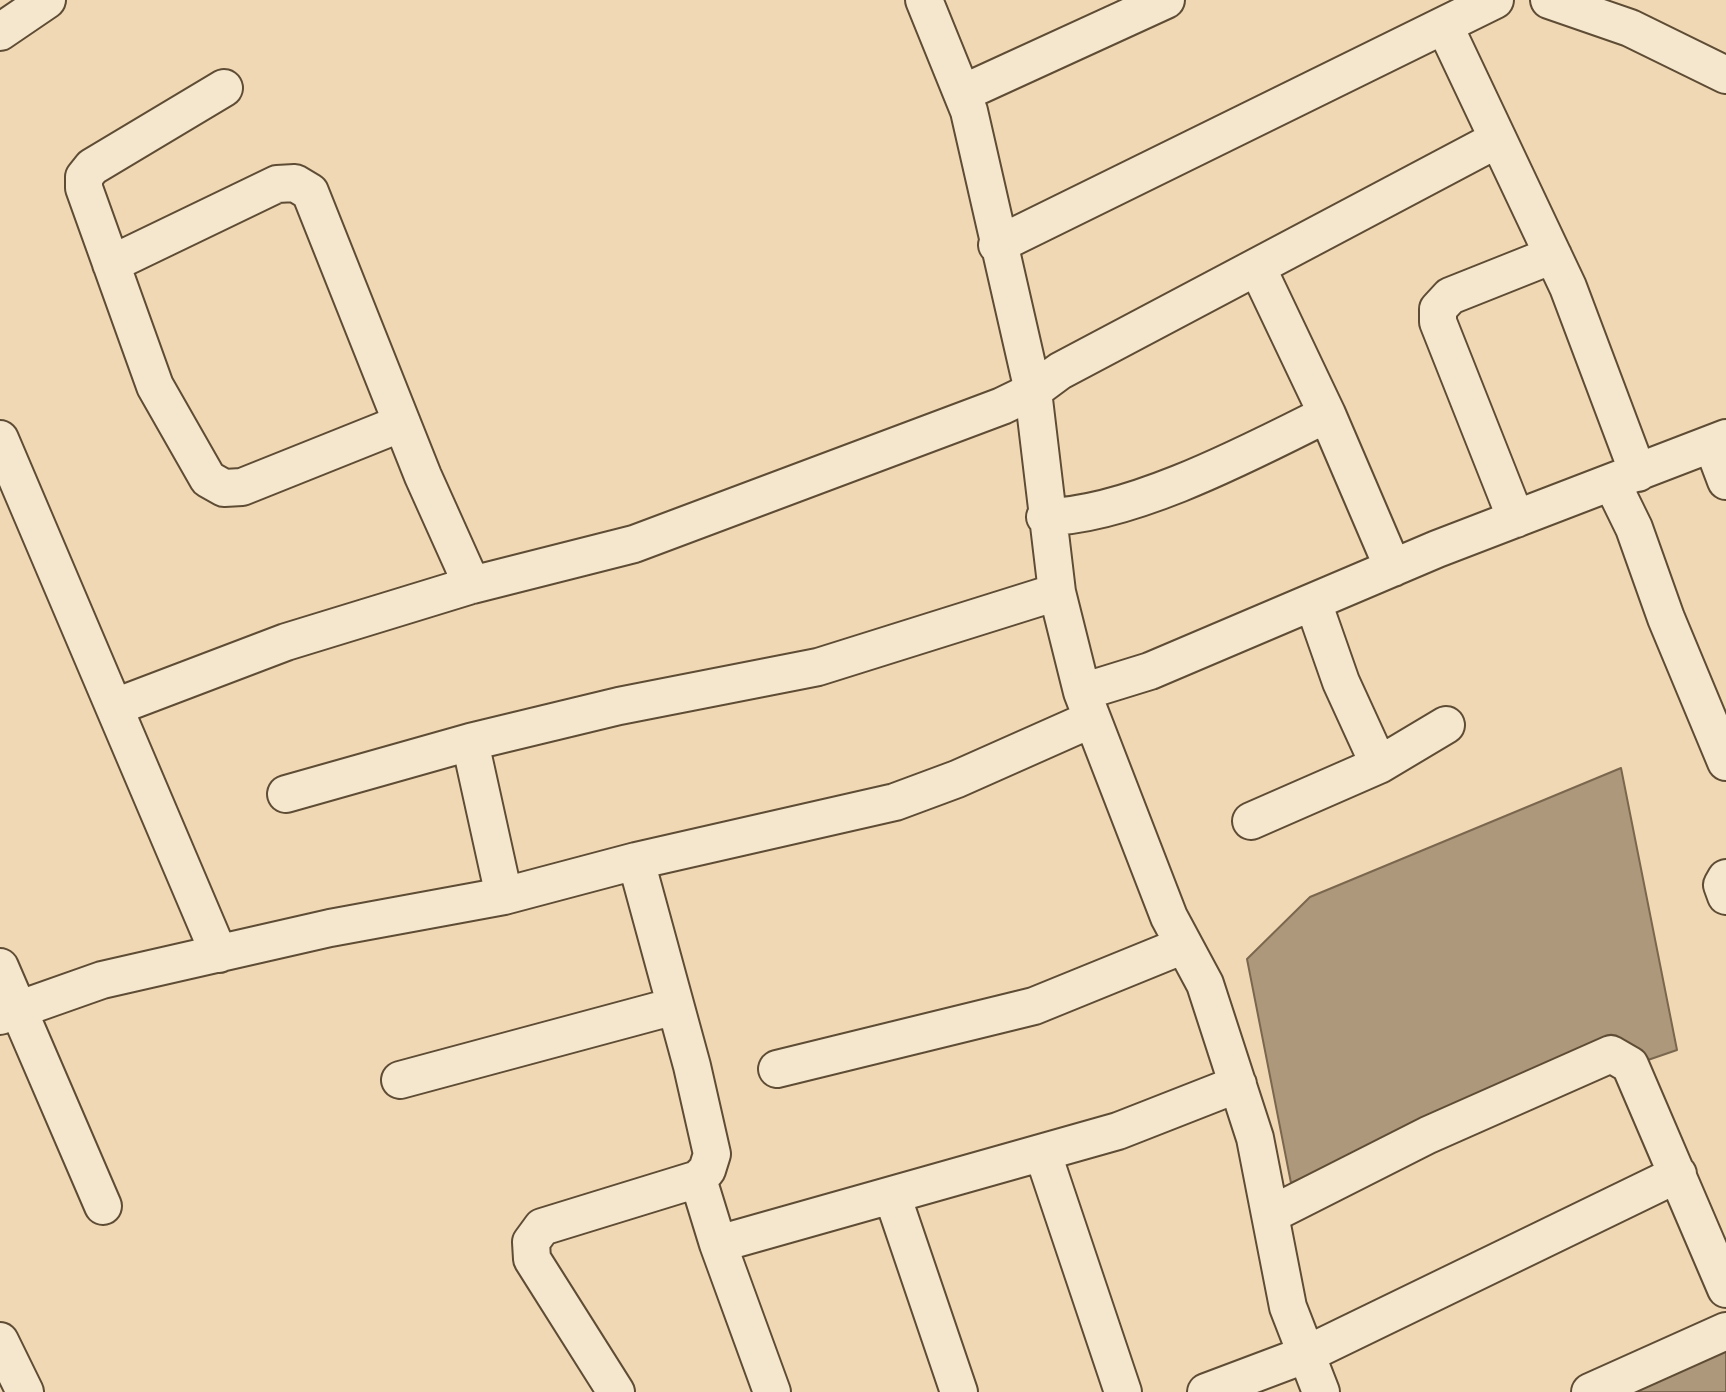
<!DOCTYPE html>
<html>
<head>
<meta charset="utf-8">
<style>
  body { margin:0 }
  canvas { display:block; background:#f0d8b4 }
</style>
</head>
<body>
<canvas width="1726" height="1392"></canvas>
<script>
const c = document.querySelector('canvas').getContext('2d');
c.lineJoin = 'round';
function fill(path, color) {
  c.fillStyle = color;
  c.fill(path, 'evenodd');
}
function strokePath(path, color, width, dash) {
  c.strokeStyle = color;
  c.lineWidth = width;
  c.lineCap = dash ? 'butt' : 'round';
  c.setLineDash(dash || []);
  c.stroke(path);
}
const water = new Path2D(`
  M1621 768 1677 1050 1645 1061 1618 1037 1291 1183 1247 959 1310 897Z
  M1726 1346V1392H1628Z`);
const minor = new Path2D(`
  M924 0 969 111 1033 391 1057 592 1082 692
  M1549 0 1630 28 1726 75
  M1445 27 1568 287 1638 473
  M0 32 47 0
  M224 88 92 167 84 177V188L155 386 208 479 224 488 242 487 402 423
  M963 93 1166 0
  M997 245 1495 0
  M111 264 277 184 295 183 310 192 423 476 472 585
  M1258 269 1327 414 1393 568
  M0 439 219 954
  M1712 444 1726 481
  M1612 483 1634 528 1666 618 1726 762
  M1045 517C1130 516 1251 452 1327 414
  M1516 519 1438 322V309L1450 296 1553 255
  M1313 602 1341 682 1379 765
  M115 707 286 642 472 585 634 544 1002 406 1033 391 1060 371 1498 139
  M1092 719 957 779 895 802 636 861 692 1066 712 1154 707 1170 698 1179 718 1244 1118 1131 1238 1084
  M470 742 504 896
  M286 794 470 742 619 706 818 667 1057 592
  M1251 821 1379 765 1446 725
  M1726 878 1722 885 1726 896
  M0 967 103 1206
  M0 1016 102 980 330 928 504 896 636 861
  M777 1069 1034 1006 1184 945
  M400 1080 675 1006
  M1043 1154 1123 1392
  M892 1195 959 1392
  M1270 1215 1428 1135 1611 1054 1630 1065 1726 1289
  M718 1244 772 1392
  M0 1341 25 1392
  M616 1392 532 1259 531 1242 542 1227 698 1179
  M1206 1392 1307 1354 1678 1174
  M1321 1392 1288 1307 1255 1138 1205 984 1169 917 1082 692 1150 671 1437 549 1726 438
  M1590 1392 1726 1331`);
fill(water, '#ae987b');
strokePath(water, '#7a674e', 2);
strokePath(minor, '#5e4c35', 40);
strokePath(minor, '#f5e6ce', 36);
</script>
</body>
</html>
